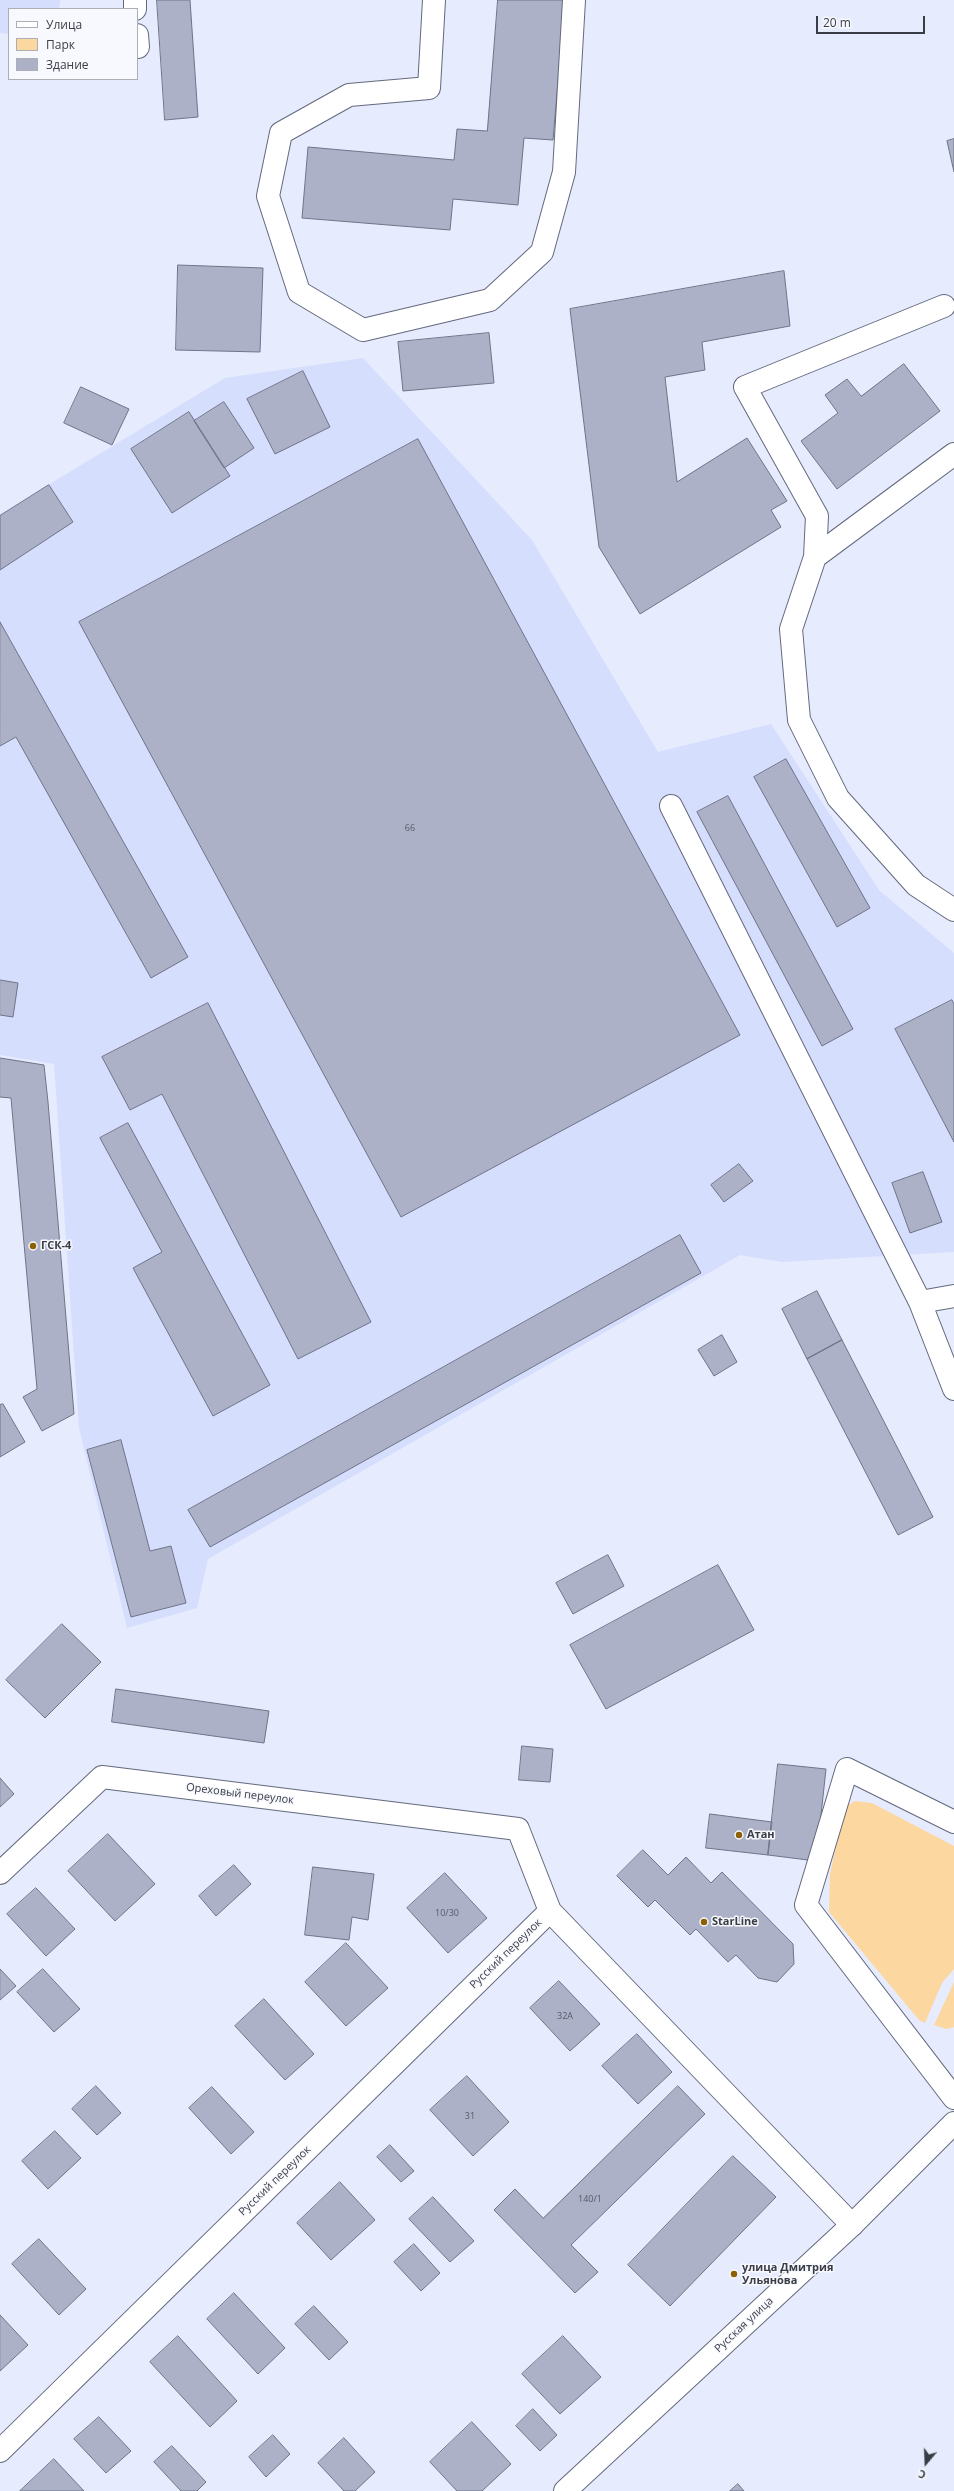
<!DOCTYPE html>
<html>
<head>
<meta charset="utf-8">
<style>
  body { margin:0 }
  #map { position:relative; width:954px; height:2491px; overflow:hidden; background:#e6ebfe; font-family:"Open Sans",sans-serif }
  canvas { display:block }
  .legend { position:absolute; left:8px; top:8px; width:130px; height:72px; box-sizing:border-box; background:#f7f9fe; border:1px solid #abaeb4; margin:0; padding:5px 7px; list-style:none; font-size:12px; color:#3a3d46 }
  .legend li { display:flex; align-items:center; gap:8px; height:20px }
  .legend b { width:20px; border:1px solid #abaeb4 }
  .north { position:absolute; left:906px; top:2443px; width:40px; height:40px; -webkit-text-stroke:3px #f7f9fe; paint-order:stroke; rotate:199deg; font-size:11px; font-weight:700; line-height:16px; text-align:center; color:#3a3d46 }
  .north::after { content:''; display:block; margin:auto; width:14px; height:18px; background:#3a3d46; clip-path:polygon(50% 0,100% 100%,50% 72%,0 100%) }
  .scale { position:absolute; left:816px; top:16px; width:109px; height:18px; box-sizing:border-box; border:2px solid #3a3d46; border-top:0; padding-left:5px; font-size:12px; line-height:14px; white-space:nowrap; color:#3a3d46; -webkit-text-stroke:3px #f7f9fe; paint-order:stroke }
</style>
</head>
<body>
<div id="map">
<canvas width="954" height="2491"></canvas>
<ul class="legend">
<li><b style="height:5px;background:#fff"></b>Улица</li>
<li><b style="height:11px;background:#fdd7a0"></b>Парк</li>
<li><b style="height:11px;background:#acb1c8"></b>Здание</li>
</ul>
<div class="north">С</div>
<div class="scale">20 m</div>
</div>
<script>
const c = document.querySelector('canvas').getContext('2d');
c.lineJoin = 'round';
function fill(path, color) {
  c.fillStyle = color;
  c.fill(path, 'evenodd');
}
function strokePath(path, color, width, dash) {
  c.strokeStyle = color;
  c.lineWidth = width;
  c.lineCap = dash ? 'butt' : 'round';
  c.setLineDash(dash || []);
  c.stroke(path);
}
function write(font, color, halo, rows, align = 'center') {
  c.font = font + ' "Open Sans",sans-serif';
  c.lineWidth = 3;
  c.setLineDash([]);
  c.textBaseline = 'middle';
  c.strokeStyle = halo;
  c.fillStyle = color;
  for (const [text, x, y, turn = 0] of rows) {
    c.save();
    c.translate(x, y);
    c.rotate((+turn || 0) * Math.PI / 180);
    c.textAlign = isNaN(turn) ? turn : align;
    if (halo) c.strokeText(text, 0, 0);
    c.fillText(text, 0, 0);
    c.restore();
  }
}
const built = new Path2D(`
  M0 0H60L59 9H9V34L0 33Z
  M363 358 532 540 658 752 771 724 879 890 954 953V1252L782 1262 740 1255 208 1559 197 1608 127 1628 79 1428 54 1064 0 1055V514L225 378Z`);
const green = new Path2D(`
  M855 1801 872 1803 954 1846V1969L942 1983 925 2023 919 2020 829 1912 830 1874 843 1814 848 1805Z
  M954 1982V2027L946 2029 934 2025Z`);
const building = new Path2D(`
  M157 0H190L198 117 165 120Z
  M498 0H565L553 140 524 138 518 205 453 199 450 230 302 218 308 147 454 160 457 129 487 131Z
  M954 139V172L947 141Z
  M178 265 263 268 260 352 176 350Z
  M784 271 790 326 702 342 705 370 665 377 677 482 747 438 787 501 771 510 781 527 640 614 599 547 570 309Z
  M489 333 494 383 403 391 398 342Z
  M904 364 940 411 837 489 801 441 838 413 825 395 847 379 861 396Z
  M303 371 330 427 275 454 247 399Z
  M81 387 129 409 112 445 64 423Z
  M224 402 254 448 224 468 194 421Z
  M189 412 230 476 172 513 131 449Z
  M418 439 740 1035 401 1217 79 622Z
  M49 485 73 522 0 570V516Z
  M0 622 188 957 151 978 16 737 0 746Z
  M786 759 870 908 837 927 754 777Z
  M728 796 853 1029 822 1046 697 812Z
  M0 980 18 983 13 1017 0 1015Z
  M952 1000 954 1004V1142L895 1029Z
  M208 1003 371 1322 298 1359 162 1094 130 1110 102 1057Z
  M0 1058 44 1065 48 1102 74 1414 42 1431 23 1397 37 1389 11 1098 0 1097Z
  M128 1123 270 1385 213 1416 133 1268 162 1252 100 1138Z
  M739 1164 753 1181 724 1202 711 1185Z
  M923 1172 942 1222 910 1233 892 1183Z
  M680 1235 701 1273 210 1547 188 1510Z
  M817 1291 842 1340 807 1359 782 1309Z
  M722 1335 737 1362 714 1376 698 1350Z
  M842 1340 933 1517 898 1535 807 1359Z
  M3 1404 25 1442 0 1457V1405Z
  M121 1440 150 1551 171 1546 186 1603 131 1617 87 1450Z
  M608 1555 624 1586 573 1614 556 1583Z
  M718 1565 754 1630 606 1709 570 1645Z
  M62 1624 101 1662 45 1718 6 1680Z
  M116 1689 269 1711 264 1743 112 1722Z
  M522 1746 553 1749 550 1782 519 1780Z
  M778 1764 826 1769 816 1861 768 1855Z
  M0 1778 14 1794 0 1807Z
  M710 1814 772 1822 768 1855 706 1848Z
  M108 1834 155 1884 115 1921 68 1871Z
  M643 1850 668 1875 686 1857 711 1883 722 1872 793 1944 794 1964 777 1982 758 1978 736 1955 728 1962 696 1929 690 1935 655 1900 648 1907 617 1876Z
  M234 1865 251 1884 216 1916 199 1896Z
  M313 1867 374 1874 368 1920 352 1917 349 1940 305 1935Z
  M445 1873 487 1918 448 1953 407 1908Z
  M36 1888 75 1929 46 1956 7 1914Z
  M346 1943 388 1988 346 2026 305 1982Z
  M0 1969 16 1986 0 2000Z
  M43 1969 80 2009 54 2032 17 1992Z
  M559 1981 600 2024 570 2051 530 2008Z
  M264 1999 314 2054 285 2080 235 2026Z
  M637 2034 672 2072 638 2104 602 2066Z
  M467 2076 509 2122 473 2156 430 2110Z
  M96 2086 121 2113 97 2135 72 2109Z
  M678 2086 705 2114 571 2245 598 2272 575 2293 494 2210 515 2189 543 2218Z
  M212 2087 254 2132 231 2154 189 2108Z
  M55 2131 81 2158 48 2189 22 2161Z
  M390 2145 414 2171 401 2182 377 2157Z
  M733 2156 776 2197 670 2306 628 2265Z
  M340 2182 375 2220 331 2260 297 2223Z
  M433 2197 474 2241 450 2262 409 2219Z
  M39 2239 86 2289 59 2315 12 2264Z
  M414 2244 440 2273 421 2291 394 2262Z
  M234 2293 285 2348 258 2374 207 2319Z
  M314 2306 348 2342 329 2360 295 2324Z
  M0 2315 28 2345 0 2371Z
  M178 2336 237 2401 210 2427 150 2362Z
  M563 2336 601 2377 560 2414 522 2374Z
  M533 2409 557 2435 540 2451 516 2426Z
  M99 2417 131 2451 106 2473 74 2439Z
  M472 2422 511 2464 482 2491H457L430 2462Z
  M273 2435 290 2454 266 2477 249 2457Z
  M344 2438 375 2472 355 2491H344L318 2463Z
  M172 2446 206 2482 197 2491H181L154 2462Z
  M54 2459 84 2491H20Z
  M738 2484 744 2491H730Z`);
const lane = new Path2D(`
  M135 0V9
  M434 0 429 88 349 95 281 133 268 196 299 292 363 330 490 300 542 252 564 172 574 0
  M137 35 138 47
  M944 306 745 387 817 516 815 557 791 629 799 720 838 798 916 885 954 910
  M815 557 954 454
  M671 806 920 1302 954 1389
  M920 1302 954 1296
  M954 1822 847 1769 806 1905 954 2098`);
const street = new Path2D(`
  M0 1873 102 1777 518 1829 550 1911 852 2225
  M0 2451 550 1911`);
const secondary = new Path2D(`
  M565 2491 852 2225 954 2123`);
const markers = [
  [33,1246,4,"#8c6004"],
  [739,1835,4,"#8c6004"],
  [704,1922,4,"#8c6004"],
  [734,2274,4,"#8c6004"]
];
const numberNames = [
  ["66",410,828],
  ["10/30",447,1913],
  ["32А",565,2016],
  ["31",470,2116],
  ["140/1",590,2199]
];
const poiNames = [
  ["ГСК-4",41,1246],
  ["Атан",747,1835],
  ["StarLine",712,1922],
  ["улица Дмитрия",742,2268],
  ["Ульянова",742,2281]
];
const streetNames = [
  ["Ореховый переулок",240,1794,7],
  ["Русский переулок",506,1954,-44],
  ["Русский переулок",275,2181,-44],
  ["Русская улица",744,2325,-43]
];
fill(built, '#d6defd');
fill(green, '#fdd7a0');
fill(building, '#acb1c8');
strokePath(building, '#6f7489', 1);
strokePath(lane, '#64697e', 24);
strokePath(street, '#64697e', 24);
strokePath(secondary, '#64697e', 24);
strokePath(lane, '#fff', 22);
strokePath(street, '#fff', 22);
strokePath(secondary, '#fff', 22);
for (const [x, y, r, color] of markers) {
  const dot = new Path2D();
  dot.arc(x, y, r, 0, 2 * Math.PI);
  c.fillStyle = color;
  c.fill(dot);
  strokePath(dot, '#f7f9fe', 1.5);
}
write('9px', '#565a66', null, numberNames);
write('bold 11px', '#3a3d46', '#f7f9fe', poiNames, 'left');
write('11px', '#3a3d46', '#f7f9fe', streetNames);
</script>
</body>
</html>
